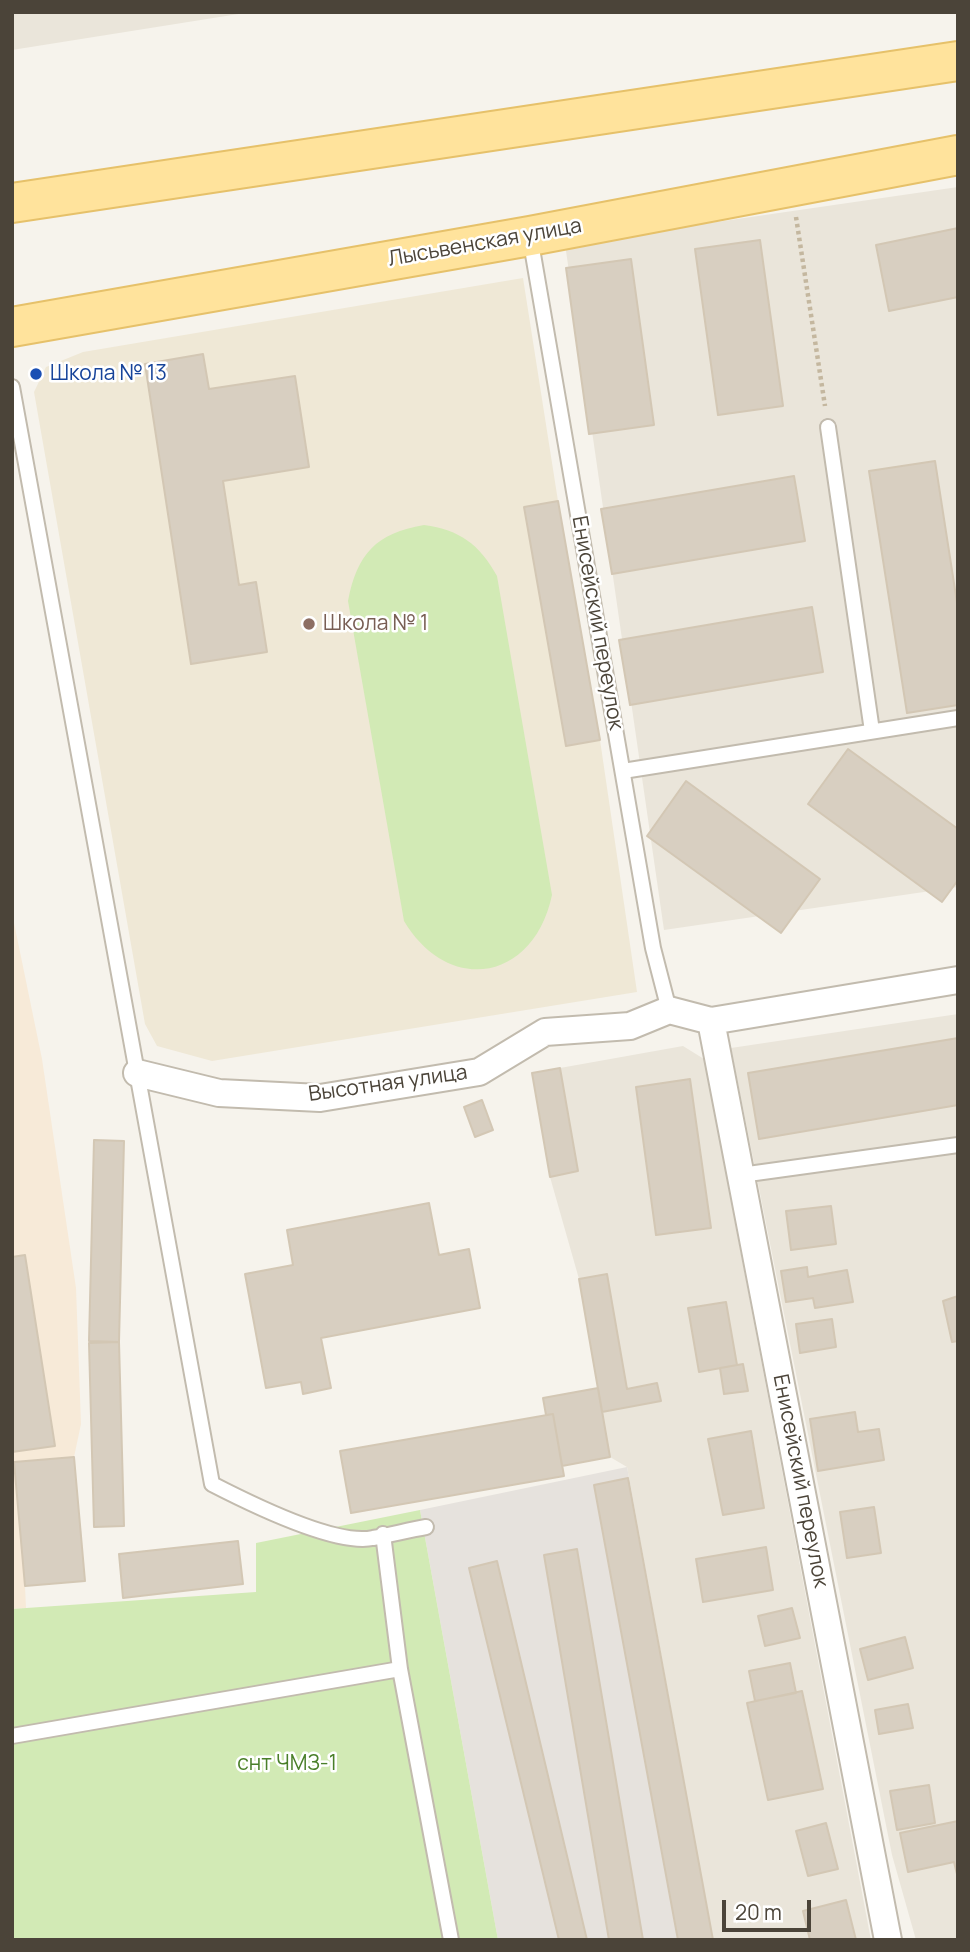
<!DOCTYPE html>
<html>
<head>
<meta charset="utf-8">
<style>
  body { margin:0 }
  #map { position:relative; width:970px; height:1952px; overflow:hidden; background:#f6f3ec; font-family:Manrope,sans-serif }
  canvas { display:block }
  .frame { position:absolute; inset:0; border:14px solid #4b4439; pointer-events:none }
  .scale { position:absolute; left:722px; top:1900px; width:89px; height:32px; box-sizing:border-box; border:4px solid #4b4439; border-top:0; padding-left:9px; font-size:21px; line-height:24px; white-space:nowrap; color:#4b4439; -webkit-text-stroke:5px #fff; paint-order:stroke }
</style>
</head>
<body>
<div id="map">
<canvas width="970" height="1952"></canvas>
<div class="frame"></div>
<div class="scale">20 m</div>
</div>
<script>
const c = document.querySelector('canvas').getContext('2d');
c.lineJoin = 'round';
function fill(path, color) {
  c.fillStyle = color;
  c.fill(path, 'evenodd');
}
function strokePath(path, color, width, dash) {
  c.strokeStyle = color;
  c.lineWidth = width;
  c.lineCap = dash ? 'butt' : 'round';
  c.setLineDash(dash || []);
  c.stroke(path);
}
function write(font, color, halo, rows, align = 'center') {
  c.font = font + ' Manrope,sans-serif';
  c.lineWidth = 5;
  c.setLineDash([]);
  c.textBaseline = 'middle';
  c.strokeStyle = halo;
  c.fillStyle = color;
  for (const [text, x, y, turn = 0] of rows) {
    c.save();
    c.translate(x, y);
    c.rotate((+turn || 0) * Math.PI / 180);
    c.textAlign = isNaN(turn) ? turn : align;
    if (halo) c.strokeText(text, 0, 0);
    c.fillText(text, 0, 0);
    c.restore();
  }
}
const residential = new Path2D(`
  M12 12H251L12 50Z
  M958 187V887L664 930 565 244Z
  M958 1014V1940H916L892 1855 731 1048Z
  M683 1046 704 1059 871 1940H713L627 1467 610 1457 579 1279 550 1177 532 1073Z`);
const commercial = new Path2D(`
  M12 913 42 1059 76 1288 81 1424 74 1457 85 1581 25 1586 26 1608 12 1609Z`);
const industrial = new Path2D(`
  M627 1467 713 1940H498L420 1510Z`);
const education = new Path2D(`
  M523 278 558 501 566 746 600 740 637 992 212 1061 157 1046 145 1024 34 392 46 367 83 352Z`);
const green = new Path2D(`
  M424 525C460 530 479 544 497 576L552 895C534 981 449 996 404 921L348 601C357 554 376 533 424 525Z
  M420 1510 498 1940H12V1609L256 1592V1543Z`);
const building = new Path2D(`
  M958 228V297L889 311 876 245Z
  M760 240 783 406 718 415 695 249Z
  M631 259 654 425 589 434 566 268Z
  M203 354 209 389 295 376 309 467 223 481 239 585 256 582 267 652 191 664 145 364Z
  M935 461 958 609V705L907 713 869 471Z
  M794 476 805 541 612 574 601 509Z
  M558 501 600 740 566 746 524 507Z
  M812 607 823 672 630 705 619 640Z
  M848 749 958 829V880L942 902 808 804Z
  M686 781 820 879 781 933 647 836Z
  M958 1038V1105L759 1139 748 1073Z
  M560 1068 578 1171 550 1177 532 1073Z
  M690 1079 711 1228 656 1235 636 1087Z
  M482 1100 493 1130 475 1137 464 1107Z
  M94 1140 124 1141 119 1342 89 1341Z
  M429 1203 439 1255 469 1249 480 1308 321 1338 331 1388 303 1394 301 1382 266 1388 245 1274 293 1265 287 1230Z
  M831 1206 836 1244 791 1250 786 1211Z
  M25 1255 55 1446 12 1452V1257Z
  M807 1267 808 1277 847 1270 853 1302 815 1308 813 1298 786 1302 781 1271Z
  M607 1274 627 1389 657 1383 661 1401 602 1412 579 1279Z
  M958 1296V1341L952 1342 943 1301Z
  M726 1302 737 1365 699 1372 688 1308Z
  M832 1319 836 1347 800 1353 796 1324Z
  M119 1342 124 1526 94 1527 89 1343Z
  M743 1364 748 1391 724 1394 720 1368Z
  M598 1388 610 1457 562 1466 553 1414 546 1415 543 1398Z
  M855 1412 858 1432 879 1429 884 1460 818 1471 810 1419Z
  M553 1414 564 1476 351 1513 340 1451Z
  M751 1431 764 1508 723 1515 708 1439Z
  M74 1457 85 1581 25 1586 14 1462Z
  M628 1478 713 1940H678L594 1485Z
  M874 1507 881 1553 847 1558 840 1512Z
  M238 1541 243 1584 123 1598 119 1554Z
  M766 1547 773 1590 703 1602 696 1559Z
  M577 1549 643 1940H609L544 1555Z
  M497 1561 587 1940H559L469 1568Z
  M792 1608 800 1638 765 1646 758 1616Z
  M905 1637 913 1668 868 1680 860 1649Z
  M790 1663 796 1693 755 1701 749 1671Z
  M802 1691 823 1789 768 1800 747 1703Z
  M908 1704 913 1728 879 1734 875 1710Z
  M929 1785 935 1823 897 1830 890 1791Z
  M958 1821V1878L954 1862 908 1872 900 1833Z
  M826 1823 838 1869 808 1876 796 1831Z
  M846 1900 856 1940H810L803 1911Z`);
const path = new Path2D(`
  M796 217 825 406`);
const lane = new Path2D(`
  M530 237 653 948 669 1010
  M12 387 212 1484C247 1502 335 1546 373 1538 391 1535 408 1530 426 1527
  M828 427 872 731
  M623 771 958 718
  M741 1175 958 1145
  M383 1534 400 1669 451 1940
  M12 1736 400 1669`);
const street = new Path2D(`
  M711 1021 888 1940
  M137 1073 219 1093 320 1098 479 1072 545 1032 630 1026 669 1010 711 1021 958 980`);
const primary = new Path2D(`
  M12 203 958 61
  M12 327 530 236 958 155`);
const markers = [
  [36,374,7,"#1a4fb4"],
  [309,624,7,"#8d6e63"]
];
const streetNames = [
  ["Лысьвенская улица",485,243,-10],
  ["Енисейский переулок",597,623,80],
  ["Высотная улица",388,1084,-8],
  ["Енисейский переулок",800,1481,79]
];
const transitNames = [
  ["Школа № 13",50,374]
];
const educationNames = [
  ["Школа № 1",323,624]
];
const parkNames = [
  ["снт ЧМЗ-1",287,1764]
];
fill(residential, '#eae5da');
fill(commercial, '#f7ead8');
fill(industrial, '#e6e2dd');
fill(education, '#efe8d6');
fill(green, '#d2eab5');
fill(building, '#d8cfc1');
strokePath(building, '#d3c7b4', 2);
strokePath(lane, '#c2bbae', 18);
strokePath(street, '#c2bbae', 30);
strokePath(primary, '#e6c16a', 42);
strokePath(path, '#c4b79f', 4.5, [3.5, 3.5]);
strokePath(lane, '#fff', 14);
strokePath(street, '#fff', 26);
strokePath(primary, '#ffe39c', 38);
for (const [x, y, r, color] of markers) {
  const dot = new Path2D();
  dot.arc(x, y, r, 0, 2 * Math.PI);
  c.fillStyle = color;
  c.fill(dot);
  strokePath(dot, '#fff', 2.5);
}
write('21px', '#4b4439', '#fff', streetNames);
write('21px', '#164399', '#fff', transitNames, 'left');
write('21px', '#785e54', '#fff', educationNames, 'left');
write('21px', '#4a7f2a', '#fff', parkNames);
</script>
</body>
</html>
